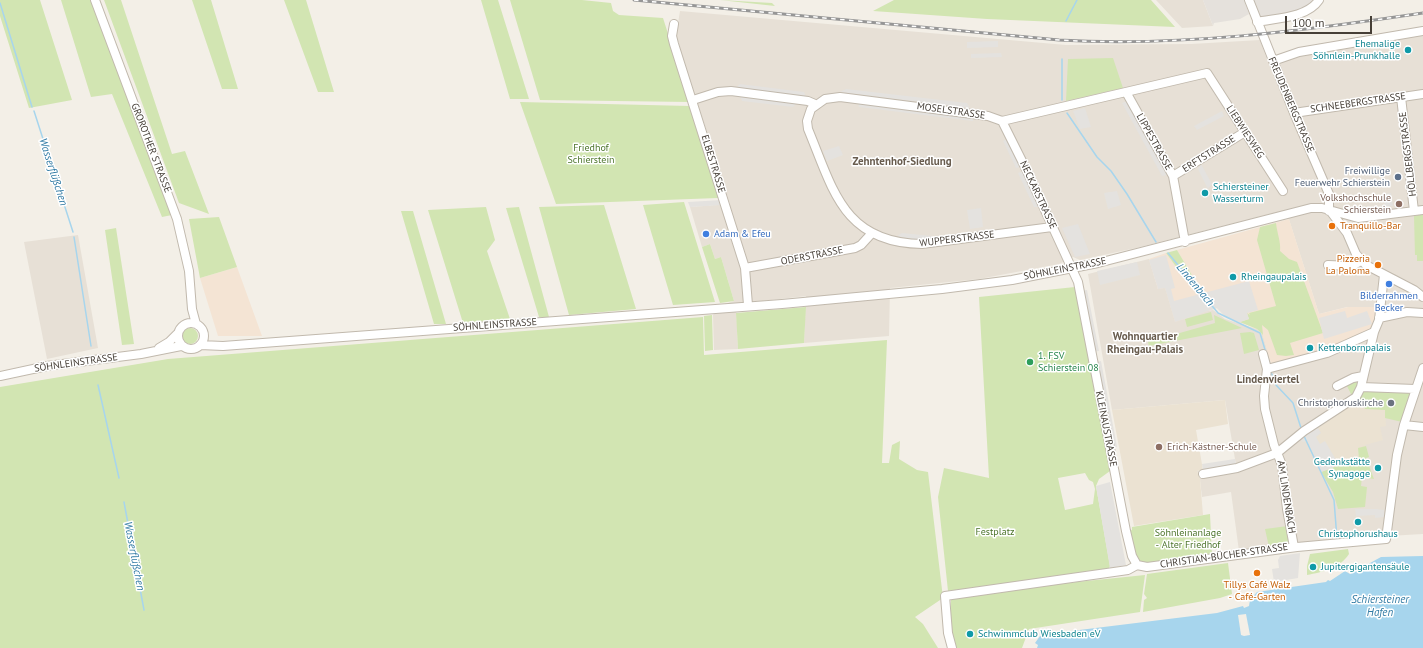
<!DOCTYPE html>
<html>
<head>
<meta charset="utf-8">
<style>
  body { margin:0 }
  #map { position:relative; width:1423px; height:648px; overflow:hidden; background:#f3efe7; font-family:"PT Sans",sans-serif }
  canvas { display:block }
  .scale { position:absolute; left:1285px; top:16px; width:87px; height:18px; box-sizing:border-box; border:2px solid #463f37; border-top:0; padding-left:5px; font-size:12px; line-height:14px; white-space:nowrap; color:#463f37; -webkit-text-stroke:3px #fff; paint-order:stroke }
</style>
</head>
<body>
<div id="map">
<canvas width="1423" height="648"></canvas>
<div class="scale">100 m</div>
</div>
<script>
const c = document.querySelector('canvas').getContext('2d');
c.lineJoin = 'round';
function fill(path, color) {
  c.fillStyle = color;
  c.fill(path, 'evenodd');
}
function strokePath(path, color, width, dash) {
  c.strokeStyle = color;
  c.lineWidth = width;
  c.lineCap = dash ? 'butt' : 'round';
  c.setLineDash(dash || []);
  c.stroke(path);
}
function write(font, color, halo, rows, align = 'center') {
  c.font = font + ' "PT Sans",sans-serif';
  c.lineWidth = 3;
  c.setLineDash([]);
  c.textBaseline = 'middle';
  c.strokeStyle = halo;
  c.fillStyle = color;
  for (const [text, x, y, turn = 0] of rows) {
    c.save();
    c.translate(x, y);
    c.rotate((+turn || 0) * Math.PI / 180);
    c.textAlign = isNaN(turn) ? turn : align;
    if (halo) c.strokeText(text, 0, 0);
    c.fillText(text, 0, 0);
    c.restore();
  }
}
const residential = new Path2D(`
  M1156 0H1203L1213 26 1182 28Z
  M680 11 1066 45 1191 44 1260 40 1267 59 1298 49 1423 29V534L1336 539 1239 551 1231 492 1202 497 1200 480 1197 471 1236 465 1225 400 1112 410 1088 274 1149 259 1158 289 1165 287 1207 311 1213 310 1225 319 1257 329 1263 335 1271 363 1376 307H1347L1319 314 1286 210 1136 248 1080 260 1073 257 1059 264 979 279 890 288 889 336 804 343 806 296 736 304 738 349 714 350 713 315 721 305 734 301 721 257 715 259 710 244 702 247 690 207 730 204 676 36Z
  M78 235 98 348 47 359 24 242Z`);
const commercial = new Path2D(`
  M1289 219 1319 314 1348 307H1377L1373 327 1368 331 1328 349 1271 363 1261 330 1227 318 1217 308 1175 322 1165 288 1158 289 1149 259 1166 253 1190 284 1196 282 1177 250Z
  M237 267 262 336H218L200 278Z`);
const industrial = new Path2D(`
  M1203 0H1244L1249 14 1240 19 1214 23 1213 26Z
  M1252 0H1313L1303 10 1261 17 1259 16Z`);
const education = new Path2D(`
  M1225 400 1228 424 1196 430 1203 470 1197 471 1200 479 1203 515 1134 526 1112 410Z
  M1363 402 1385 410 1386 426 1380 427 1383 440 1365 445 1369 457 1366 458 1374 479 1362 477 1361 486 1367 487 1365 507 1338 509 1333 492 1307 441 1321 433 1318 428 1336 416 1335 414 1347 408Z`);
const green = new Path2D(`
  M0 0H40L72 100 29 108 0 16Z
  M61 0H92L172 215 162 217 112 94 91 97Z
  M104 0H121L172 154 185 151 209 214 179 203Z
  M192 0H211L238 89H222Z
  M284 0H306L334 92H318Z
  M481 0H498L529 99H510Z
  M510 0H582L611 3 613 11 619 15 663 18 690 102 540 100Z
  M720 0 772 3 775 6Z
  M894 0H1151L1175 27 987 19 873 11Z
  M1113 58 1123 88 1066 101 1068 59Z
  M520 102 690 106 720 196 718 198 556 204Z
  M684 202 715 302 673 305 643 205Z
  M604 205 636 309 569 315 539 207Z
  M486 207 495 240 487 251 510 319 463 323 428 210Z
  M519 207 549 317H539L506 208Z
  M401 211H413L446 324H434Z
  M1423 214V261H1417V255H1415L1414 216Z
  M219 217 237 267 200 278 189 219Z
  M1276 223C1277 233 1281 242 1280 251L1289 259 1297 262 1323 333 1290 343 1294 355 1286 356 1277 355 1268 330 1262 325 1263 335 1257 329 1240 322 1249 319 1247 313 1250 315 1249 313 1276 306 1257 240 1260 227Z
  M116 228 134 344 122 345 105 230Z
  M710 244 715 259 721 257 734 301 720 303 702 247Z
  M1177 250 1196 282 1189 284 1166 253Z
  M1075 287 1110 471 1099 479 1096 486 1110 566 1108 570 948 591 938 497 944 468 989 478 979 297ZM1085 473 1089 480 1093 482 1095 489 1093 504 1065 510 1058 478Z
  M806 307 804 343 738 349 736 313Z
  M1211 312 1213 320 1187 327 1185 319Z
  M712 315 713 350 705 351 704 316Z
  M1214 315 1242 328 1149 346 1148 342 1215 323Z
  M703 317 704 355 887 340 882 463H889L892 445 900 441 899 459 917 470 928 472 943 598 915 617 923 624 938 648H0V387L168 359Z
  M182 336a8 8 0 1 1 16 0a8 8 0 1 1-16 0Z
  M1250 332 1254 333 1259 350 1244 354 1240 333Z
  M1356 380 1358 387 1409 391 1411 393 1402 422 1385 418V410L1365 409 1363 402 1352 396 1346 384Z
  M1366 446 1369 457 1366 458 1374 479 1362 477 1361 486 1367 487 1365 507 1338 509 1333 492 1321 472 1359 458 1358 448Z
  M1210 514 1212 556C1197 558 1145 570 1136 558 1131 552 1131 539 1129 531L1132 530V527Z
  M1288 526 1292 544 1269 547 1265 529Z
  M1348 549 1349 554C1340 568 1323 572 1307 575V566L1310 554Z
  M1228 563 1232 594 1220 598 1143 612 1144 600 1147 598 1144 594 1147 574Z
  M1145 575 1140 612 1029 629 1022 648H956C950 631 951 615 951 598L1047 585Z`);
const parking = new Path2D(`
  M998 41V47L967 48V42Z
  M1001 53 1002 57 971 58V54Z
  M740 84 804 92 806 97 736 88Z
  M846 89 967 103 970 108 840 92Z
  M740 96 796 104 793 107 742 101Z
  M1127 101 1167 175 1162 176 1122 103Z
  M858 103 974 117 973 121 859 107Z
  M1085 108 1091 127 1080 129 1073 111Z
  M1222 111 1224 116 1197 130 1194 126Z
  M1007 139 1021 167 1016 168 1003 141Z
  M839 146 843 155 827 161 823 151Z
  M1201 164 1212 184 1208 189 1198 169Z
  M1023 171 1039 207H1034L1018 173Z
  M1117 191 1121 205 1108 209 1104 193Z
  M1391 193 1393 206H1385L1383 194Z
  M722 200 723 205 690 207 688 202Z
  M981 208 983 227 970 229 967 210Z
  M1078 224 1090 254 1075 257 1062 228Z
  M902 233 932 236 935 239H913L897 236Z
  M1166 255 1175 288 1171 289 1174 301 1249 281 1258 310 1247 313 1249 319 1240 322 1227 318 1217 308 1175 322 1165 288 1158 289 1149 260Z
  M1137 262 1140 275 1100 285 1097 271Z
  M1087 290 1099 351 1091 352 1080 291Z
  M1345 311 1347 318 1367 311 1372 324 1324 339 1319 318Z
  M1101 361 1117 447 1110 448 1093 363Z
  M1318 428 1321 433 1316 437 1320 444 1325 441 1339 465 1321 472 1307 441 1303 442 1300 439Z
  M1235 459 1236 465 1203 470 1202 464Z
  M1110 482 1126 565 1110 568 1096 486Z
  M1355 509H1377L1384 510V517L1375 518V515L1356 516Z
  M1300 553 1298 578 1274 582 1272 569 1279 568 1278 560 1280 556Z`);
const water = new Path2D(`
  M1423 556V648H1037L1038 645 1035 643 1040 636 1047 634 1217 613 1243 606 1244 608 1249 606 1250 600 1257 592 1326 582 1328 580 1330 581 1345 571 1350 574 1381 557Z`);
const pier = new Path2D(`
  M1246 614 1250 635 1244 636 1241 635 1238 615Z`);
const stream = new Path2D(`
  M0 3 32 107
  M1066 21 1077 0
  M1062 100V59
  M34 111 73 232
  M1067 113 1097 157 1111 171 1127 194 1156 242
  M74 237 91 346
  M1168 253 1218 313 1260 333 1266 353
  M1271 372 1276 385 1293 403 1301 428
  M98 385 119 478
  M1304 436 1334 500 1337 539
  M124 502 144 610`);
const minor = new Path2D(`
  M95 0 177 219 189 271 192 309 196 324
  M1249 0 1294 113 1329 194V211
  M1257 22C1276 18 1307 18 1319 0
  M674 24 672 36 674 44 745 268 748 305
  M1273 61 1299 52 1423 31
  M1126 92 1173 176 1185 242
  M1401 97 1414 211
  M693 100 718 92 731 91 808 101 815 104
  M1294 113 1423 94
  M1002 121 1026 169 1078 282 1126 531 1132 556 1137 565 1147 567 1297 547 1386 539 1397 455 1404 425 1423 368
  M1173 176 1245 132
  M1331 212 1347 233 1356 254 1366 265 1414 290 1423 297
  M1052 227 922 244C843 243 833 189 808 129L807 121 811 109 825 99 840 97 988 116 1002 121 1207 73 1283 191
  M1328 265 1352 266 1361 261
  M745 268 855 248 861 245 872 233
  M1379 318 1407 312 1423 313
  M178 336a13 13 0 1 1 26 0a13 13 0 1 1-26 0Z
  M200 345 223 346 782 304 942 289 1012 280 1098 263 1311 208H1322L1358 218 1423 210
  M159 348 169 342 177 334
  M1263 354 1267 369 1264 396 1265 409 1274 445 1282 465 1287 509 1294 547
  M1267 369 1327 353 1374 332
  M0 376 47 366 141 354 181 346
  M1337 386 1353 378 1363 376
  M1361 387 1415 389
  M1404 425 1423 427
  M1203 474 1237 468 1277 453 1304 431 1356 397 1361 387 1374 332 1379 320 1384 275
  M952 648 948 633 945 596 1128 570 1137 565`);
const rail = new Path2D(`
  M634 0 1059 40C1181 47 1302 31 1423 13`);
const markers = [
  [1408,50,4,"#0f9aa8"],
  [1398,177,4,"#5c6f8a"],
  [1205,193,4,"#0f9aa8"],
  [1399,204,4,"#8d6e63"],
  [1332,226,4,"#e8710a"],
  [706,234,4,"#3f7fe0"],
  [1378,265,4,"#e8710a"],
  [1233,277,4,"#0f9aa8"],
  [1389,284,4,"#3f7fe0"],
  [1310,348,4,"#0f9aa8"],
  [1030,362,4,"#2e9e5b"],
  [1391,403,4,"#6b7280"],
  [1159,447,4,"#8d6e63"],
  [1378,468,4,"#0f9aa8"],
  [1358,522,4,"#0f9aa8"],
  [1313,567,4,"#0f9aa8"],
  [1257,573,4,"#e8710a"],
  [970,634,4,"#0f9aa8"]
];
const cultureNames = [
  ["Ehemalige",1400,44,"right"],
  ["Söhnlein-Prunkhalle",1400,56,"right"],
  ["Schiersteiner",1213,187],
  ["Wasserturm",1213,199],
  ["Rheingaupalais",1241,277],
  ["Kettenbornpalais",1318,348],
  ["Gedenkstätte",1370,462,"right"],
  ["Synagoge",1370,474,"right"],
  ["Christophorushaus",1358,534,"center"],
  ["Jupitergigantensäule",1321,567],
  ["Schwimmclub Wiesbaden eV",978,634]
];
const streetNames = [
  ["SCHNEEBERGSTRASSE",1358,103,-8],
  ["FREUDENBERGSTRASSE",1291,105,67],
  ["MOSELSTRASSE",951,111,8],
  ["LIEBWIESWEG",1245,132,57],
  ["LIPPESTRASSE",1154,142,61],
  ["GROROTHER STRASSE",151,148,69],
  ["ERFTSTRASSE",1209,154,-32],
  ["HÖLLBERGSTRASSE",1408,154,-97],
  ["ELBESTRASSE",713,164,73],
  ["NECKARSTRASSE",1038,195,65],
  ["WUPPERSTRASSE",957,239,-7],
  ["ODERSTRASSE",812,256,-11],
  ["SÖHNLEINSTRASSE",1065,269,-11],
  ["SÖHNLEINSTRASSE",495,325,-4],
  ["SÖHNLEINSTRASSE",76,363,-8],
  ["KLEINAUSTRASSE",1106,429,79],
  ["AM LINDENBACH",1286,497,81],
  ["CHRISTIAN-BÜCHER-STRASSE",1224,556,-8]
];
const parkNames = [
  ["Friedhof",591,148],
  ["Schierstein",591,160],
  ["Festplatz",995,532],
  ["Söhnleinanlage",1188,533],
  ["- Alter Friedhof",1188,545]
];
const serviceNames = [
  ["Freiwillige",1390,171],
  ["Feuerwehr Schierstein",1390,183]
];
const educationNames = [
  ["Volkshochschule",1391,198],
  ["Schierstein",1391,210],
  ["Erich-Kästner-Schule",1167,447,"left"]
];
const foodNames = [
  ["Tranquillo-Bar",1340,226],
  ["Pizzeria",1370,259,"right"],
  ["La Paloma",1370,271,"right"],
  ["Tillys Café Walz",1257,585,"center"],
  ["- Café-Garten",1257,597,"center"]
];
const shopNames = [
  ["Adam & Efeu",714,234],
  ["Bilderrahmen",1389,296,"center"],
  ["Becker",1389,308,"center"]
];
const leisureNames = [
  ["1. FSV",1038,356],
  ["Schierstein 08",1038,368]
];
const worshipNames = [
  ["Christophoruskirche",1383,403]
];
const neighbourhoodNames = [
  ["Zehntenhof-Siedlung",902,162],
  ["Wohnquartier",1145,337],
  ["Rheingau-Palais",1145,350],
  ["Lindenviertel",1268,380]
];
const waterNames = [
  ["Wasserflüßchen",53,172,72],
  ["Lindenbach",1195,285,50],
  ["Wasserflüßchen",134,556,79],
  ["Schiersteiner",1380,600],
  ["Hafen",1380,613]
];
fill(residential, '#e7e0d6');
fill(commercial, '#f4e4d4');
fill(industrial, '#e5e1dc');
fill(education, '#ebe2d2');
fill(green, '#d2e5b2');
fill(parking, '#e4e2df');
fill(water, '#a7d5ed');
fill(pier, '#f3efe7');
strokePath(stream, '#a7d5ed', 1.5);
strokePath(minor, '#c1b9ad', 10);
strokePath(minor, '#fff', 8);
strokePath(rail, '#969696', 3);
strokePath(rail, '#fff', 1.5, [4.5]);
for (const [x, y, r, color] of markers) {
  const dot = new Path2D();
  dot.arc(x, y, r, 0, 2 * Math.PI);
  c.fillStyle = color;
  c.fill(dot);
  strokePath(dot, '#fff', 1.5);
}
write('10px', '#0d838f', '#fff', cultureNames, 'left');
write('10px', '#463f37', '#fff', streetNames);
write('10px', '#4d752c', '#fff', parkNames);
write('10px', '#4e5e75', '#fff', serviceNames, 'right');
write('10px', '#785e54', '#fff', educationNames, 'right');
write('10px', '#c56008', '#fff', foodNames, 'left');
write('10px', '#366cbe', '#fff', shopNames, 'left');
write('10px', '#27864d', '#fff', leisureNames, 'left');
write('10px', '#5b616d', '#fff', worshipNames, 'right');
write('bold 11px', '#685c4e', '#fff', neighbourhoodNames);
write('italic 11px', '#337ca5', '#fff', waterNames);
</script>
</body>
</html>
